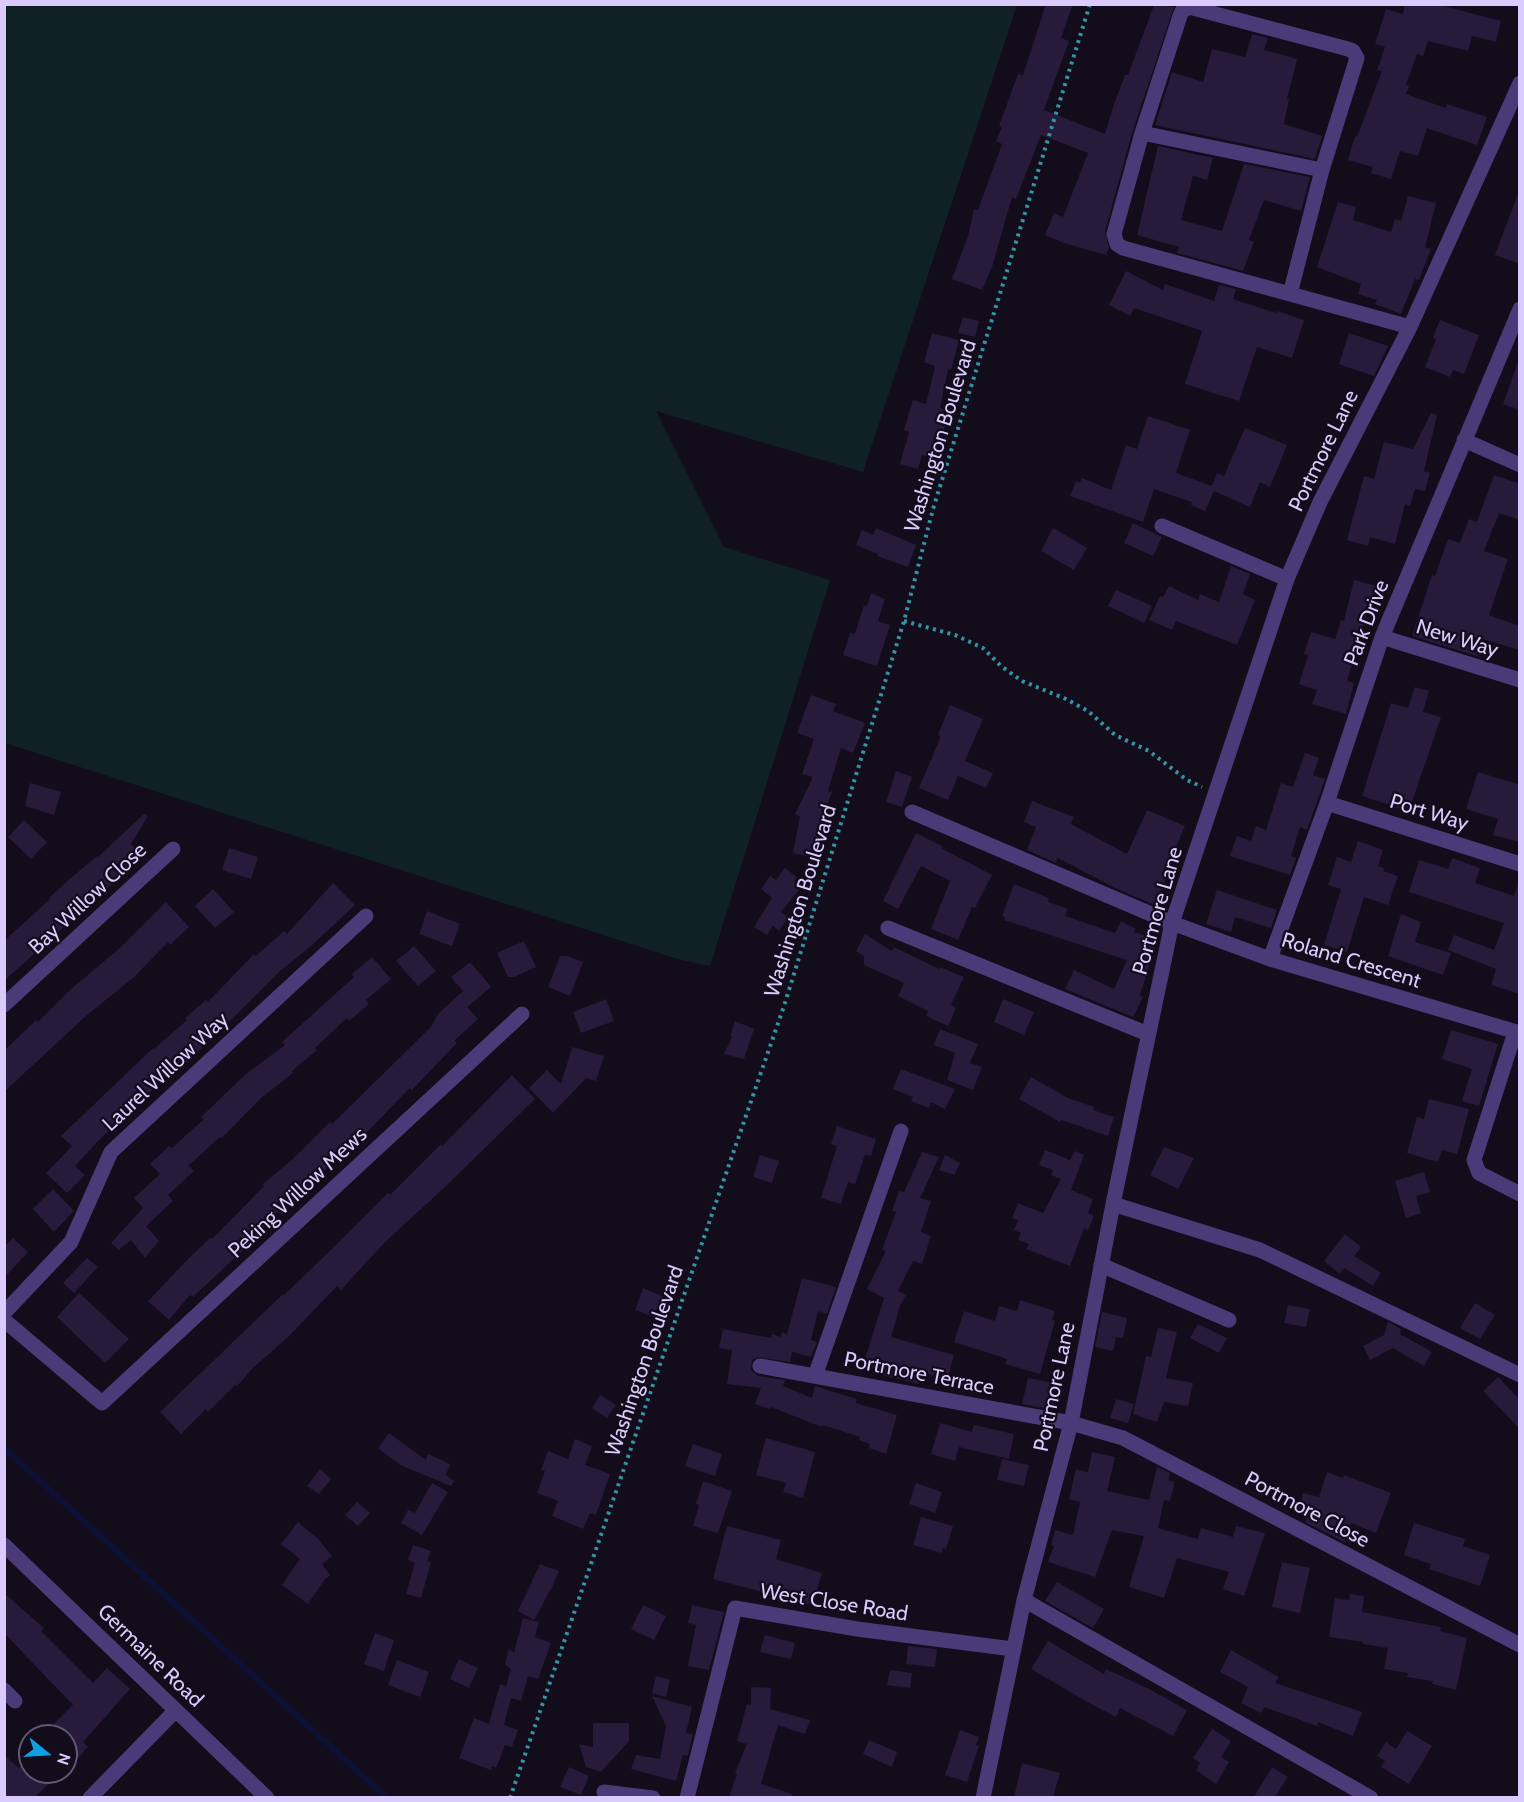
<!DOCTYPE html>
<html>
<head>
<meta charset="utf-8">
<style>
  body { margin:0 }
  #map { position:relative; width:1524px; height:1802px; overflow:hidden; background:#120c1b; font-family:Cabin,sans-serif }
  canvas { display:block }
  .frame { position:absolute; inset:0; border:6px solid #dbcafc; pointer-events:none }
  .north { position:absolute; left:18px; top:1724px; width:60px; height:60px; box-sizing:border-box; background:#120c1b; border:2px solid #625875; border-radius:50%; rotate:108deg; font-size:16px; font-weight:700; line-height:24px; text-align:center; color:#dbcafc }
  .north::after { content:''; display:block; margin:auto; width:21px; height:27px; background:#0f9fe3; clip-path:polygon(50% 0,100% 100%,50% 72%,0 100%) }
</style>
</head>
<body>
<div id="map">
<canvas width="1524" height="1802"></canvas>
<div class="frame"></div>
<div class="north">N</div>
</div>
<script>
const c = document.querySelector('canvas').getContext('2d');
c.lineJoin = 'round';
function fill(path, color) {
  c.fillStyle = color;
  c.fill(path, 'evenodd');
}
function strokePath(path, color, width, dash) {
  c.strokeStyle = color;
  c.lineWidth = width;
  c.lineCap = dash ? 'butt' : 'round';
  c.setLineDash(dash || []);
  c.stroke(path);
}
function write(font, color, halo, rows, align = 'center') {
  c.font = font + ' Cabin,sans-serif';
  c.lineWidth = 4.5;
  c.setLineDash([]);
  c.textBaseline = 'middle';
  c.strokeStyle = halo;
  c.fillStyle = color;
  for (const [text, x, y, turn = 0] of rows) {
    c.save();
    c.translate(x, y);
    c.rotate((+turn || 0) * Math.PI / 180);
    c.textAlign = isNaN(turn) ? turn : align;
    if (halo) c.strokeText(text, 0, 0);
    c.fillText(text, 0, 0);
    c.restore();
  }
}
const green = new Path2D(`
  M5 4 1017 5 863 472 656 411 724 547 830 580 710 966 681 960 5 743Z`);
const stream = new Path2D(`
  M4 1448 387 1798`);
const building = new Path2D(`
  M1046 4H1073L1061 38 1069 41 1044 110 1105 134 1114 104 1125 75H1128L1154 5 1174 7 1133 130 1105 231 1109 248 1106 255 1064 243 1045 235 1054 213 1063 217 1088 153 1041 135 1016 199 1012 197 992 267 982 290 952 279 968 236 974 209 978 210 1002 144 996 141 1002 127 999 126 1018 74 1023 75Z
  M1405 4H1436L1501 21 1496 42 1472 36 1468 51 1428 41 1423 56 1417 54 1406 85 1409 86 1406 94 1446 108 1447 104 1487 117 1477 145 1427 128 1418 156 1400 151 1391 179 1371 173 1373 167 1348 160 1355 136 1357 137 1382 71 1377 70 1385 47 1375 44 1386 9 1403 14Z
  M1252 34 1268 38 1264 50 1297 59 1287 98 1289 99 1284 124 1322 136 1315 159 1155 125 1172 72 1203 82 1212 49 1245 57Z
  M1158 146 1213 158 1207 180 1193 176 1181 220 1222 231 1244 164 1310 177 1301 211 1264 200 1249 240 1254 242 1243 271 1177 253 1179 247 1137 235Z
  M1518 194H1520V264L1495 255Z
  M1408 196 1436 203 1425 247 1431 249 1419 280 1415 279 1401 314 1375 304 1377 300 1358 294 1361 284 1317 267 1338 202 1356 207 1353 220 1391 232 1395 219 1401 221Z
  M1126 271 1163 290 1165 284 1214 301 1219 285 1236 289 1233 299 1276 313 1277 311 1304 320 1292 358 1257 347 1239 401 1185 384 1202 331 1134 308 1130 316 1109 305Z
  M963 317 979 321 975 337 958 333Z
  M1440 320 1479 335 1464 374 1453 370 1450 377 1425 367 1436 339 1433 338Z
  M932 333 959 340 951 370 948 369 940 408 950 411 940 442 938 441 933 458 922 455 918 469 900 464 909 432 904 430 913 400 926 404 935 366 924 362Z
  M1349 333 1388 346 1374 376 1339 364Z
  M1518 362 1520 363V410L1503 404Z
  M1431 413 1437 415 1424 471 1430 473 1425 491 1415 489 1410 506 1405 504 1395 544 1370 537 1368 546 1347 540 1364 476 1374 479 1384 442 1413 449Z
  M1148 416 1190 430 1176 473 1212 486 1217 473 1224 476 1245 428 1287 445 1270 487 1260 482 1250 507 1214 491 1205 511 1191 505 1192 502 1154 489 1143 522 1070 496 1076 481 1080 483 1082 478 1111 490 1126 445 1137 449Z
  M1494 475 1520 484V520L1499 513 1484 551 1508 559 1489 615 1520 626V650L1482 639 1477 656 1412 636 1432 575 1435 576 1448 539 1460 543 1469 519 1477 522Z
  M1133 523 1162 537 1153 556 1124 543Z
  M876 528 916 545 908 567 877 556 878 554 856 545 862 530 873 535Z
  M1053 528 1087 548 1074 570 1041 551Z
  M1231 566 1250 574 1243 594 1255 600 1237 645 1176 621 1172 630 1149 620 1160 596 1163 597 1169 586 1198 600 1200 594 1219 602Z
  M1354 580 1377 586 1372 607 1369 606 1347 681 1354 683 1346 714 1312 704 1317 690 1299 684 1308 655 1304 654 1311 632 1335 639 1341 620 1344 621Z
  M1116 590 1152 606 1144 623 1108 606Z
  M871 593 885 599 878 621 890 625 877 666 843 655 850 633 855 634 864 605 867 606Z
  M1415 687 1429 691 1423 712 1441 717 1409 811 1362 796 1391 703 1408 708Z
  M811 695 836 704 833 711 865 723 853 753 841 748 828 791 832 792 823 816 826 817 815 840 811 857 793 853 800 817 795 814 813 777 802 774 814 739 797 733Z
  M950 705 983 719 965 761 993 773 986 788 958 776 948 800 919 788 941 736 938 735Z
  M1305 753 1319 758 1313 775 1325 779 1307 830 1300 827 1291 856 1296 858 1290 875 1230 856 1237 836 1251 841 1256 826 1266 830 1281 783 1293 787Z
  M896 771 912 777 902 807 886 802Z
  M1478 772 1520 785V842L1493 835 1498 819 1466 809Z
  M30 783 61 792 54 815 25 806Z
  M1032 801 1074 817 1071 824 1127 854 1147 810 1185 826 1166 870 1169 871 1155 905 1115 888 1058 858 1056 863 1027 850 1036 827 1024 822Z
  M144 814 148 816 131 844 143 856 4 981V941L50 899 49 898 64 884 97 856 98 857Z
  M24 820 47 842 31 859 8 837Z
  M916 833 942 846 941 848 992 875 975 908 972 907 958 940 931 929 950 881 921 866 898 909 883 901Z
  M1358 841 1383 850 1378 866 1384 868 1383 871 1398 876 1388 905 1364 897 1347 952 1324 945 1341 889 1328 885 1337 857 1351 862Z
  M229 848 258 857 251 879 222 870Z
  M1452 858 1480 868 1475 883 1514 896 1518 885 1520 886V994L1491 985 1496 969 1448 950 1454 935 1494 950 1504 923 1409 892 1419 860 1448 869Z
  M785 868 797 877 794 881 801 887 781 912 788 917 779 931 773 926 767 935 754 927 772 898 761 889 770 876 776 880Z
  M333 883 355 905 311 946 280 971 232 1019 200 1045 202 1048 182 1067 180 1064 101 1138 75 1166 85 1175 67 1193 46 1173 72 1146 61 1136 153 1048 154 1049 187 1020 185 1018 206 1000 208 1002 254 954 256 956 284 931 287 934Z
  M1014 884 1049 898 1048 902 1068 909 1065 916 1115 933 1121 921 1136 929 1134 932 1157 939 1140 996 1143 997 1133 1017 1065 989 1074 970 1114 989 1127 960 1004 920 1005 917 1002 916Z
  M213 889 234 912 215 928 195 906Z
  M1217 890 1277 910 1271 928 1235 917 1231 932 1206 924Z
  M166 902 189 927 170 945 168 942 134 977 86 1016 4 1092V1051L36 1020 38 1022 71 989 121 947Z
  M427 911 460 924 452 946 419 934Z
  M1401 914 1421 922 1415 942 1451 953 1443 975 1388 956Z
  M865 934 892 951 894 947 939 969 940 967 964 977 951 1005 956 1008 948 1026 926 1016 928 1011 898 996 904 983 864 965V956L856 951Z
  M524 941 536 967 514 977H508L497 953Z
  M414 946 436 971 418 986 396 961Z
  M560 956H567L583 962 570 996 548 987Z
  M372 957 391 979 366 1000 369 1004 349 1021 347 1018 315 1048 317 1050 292 1071 293 1073 261 1098 222 1138 220 1137 188 1166 194 1171 168 1195 173 1201 146 1226 159 1241 145 1258 131 1240 119 1250 111 1243 143 1208 134 1198 160 1174 150 1164 169 1146 172 1148 204 1119 201 1117 246 1074 285 1045 282 1042 354 977 352 974Z
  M470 962 491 987 467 1007 478 1019 454 1041 457 1043 412 1090 410 1088 366 1133 337 1159 336 1158 307 1190 284 1209 282 1207 240 1253 193 1297 190 1295 169 1320 148 1301 189 1258 210 1238 212 1239 264 1186 263 1184 295 1157 330 1122 332 1124 431 1027 439 1013 463 991 451 977Z
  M606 999 614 1021 581 1033 573 1012Z
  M1003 999 1034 1012 1024 1035 994 1022Z
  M735 1021 754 1029 744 1059 724 1054 732 1037 730 1036Z
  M940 1029 978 1044 970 1063 982 1067 973 1090 947 1080 955 1053 934 1045Z
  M1451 1030 1498 1044 1479 1106 1462 1101 1472 1069 1442 1059Z
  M572 1047 604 1056 596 1081 586 1078 553 1113 529 1088 547 1070 561 1084Z
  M901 1069 955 1089 945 1109 931 1102 929 1108 911 1101 913 1097 893 1089Z
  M512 1075 535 1099 445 1187 385 1242 341 1290 337 1286 288 1337 253 1368 237 1386 235 1385 208 1412 206 1409 181 1434 160 1412 283 1294 284 1295 335 1246 388 1193 390 1195 441 1144 442 1146Z
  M1031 1077 1068 1098 1094 1107 1093 1110 1114 1117 1108 1136 1061 1120 1060 1122 1019 1099Z
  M1429 1099 1469 1109 1457 1154 1442 1150 1438 1162 1407 1153 1417 1117 1424 1119Z
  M837 1126 876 1139 871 1156 865 1154 855 1184 848 1182 841 1204 821 1198 837 1146 831 1144Z
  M1164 1147 1194 1158 1178 1189 1150 1175Z
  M1045 1150 1070 1160 1075 1151 1084 1155 1071 1190 1093 1199 1088 1213 1094 1216 1088 1230 1084 1228 1070 1266 1026 1249 1029 1244 1018 1240 1021 1233 1014 1230 1018 1220 1012 1218 1018 1203 1043 1213 1061 1179 1051 1175 1053 1170 1039 1165Z
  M922 1152 939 1157 920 1198 931 1201 921 1232 931 1236 922 1264 913 1261 898 1291 906 1295 900 1306 891 1337 954 1355 947 1380 922 1372 919 1384 873 1373 875 1362 865 1359 884 1298 867 1289 886 1251 882 1250 896 1212 892 1211 899 1191 904 1192Z
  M760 1155 779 1161 772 1183 753 1177Z
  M945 1155 960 1163 954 1175 939 1170Z
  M1424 1172 1430 1192 1416 1196 1421 1213 1406 1218 1395 1181Z
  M53 1189 74 1211 54 1232 33 1209Z
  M1345 1234 1361 1247 1354 1256 1381 1273 1373 1286 1344 1268 1340 1274 1324 1261Z
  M13 1238 28 1252 4 1278V1247Z
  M87 1258 98 1267 74 1293 63 1283Z
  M802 1278 836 1287 827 1314 818 1311 811 1340 817 1342 811 1357 792 1352 790 1362 757 1357 752 1360 751 1370 758 1376 785 1380 783 1386 812 1398 815 1386 857 1399 856 1403 897 1415 886 1454 869 1448 870 1444 859 1440 860 1437 823 1425 822 1427 771 1407 770 1409 755 1404 761 1388 727 1384 732 1350 719 1348 723 1329 771 1338 772 1334 780 1337 782 1332 787 1334Z
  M643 1288 662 1296 654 1317 635 1310Z
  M79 1293 129 1339 105 1363 57 1317Z
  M1020 1300 1055 1311 1052 1320 1055 1321 1040 1374 1005 1364 1007 1359 954 1342 964 1311 995 1321 999 1306 1017 1311Z
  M1475 1303 1495 1315 1480 1339 1460 1328Z
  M1288 1305 1310 1309 1306 1327 1284 1323Z
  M1102 1312 1127 1318 1123 1338 1116 1337 1113 1351 1095 1347Z
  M1388 1322 1401 1329 1400 1334 1432 1352 1424 1366 1393 1348 1370 1360 1363 1346 1384 1335Z
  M1198 1324 1227 1338 1219 1353 1190 1338Z
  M1158 1328 1177 1332 1166 1378 1193 1383 1188 1406 1164 1402 1157 1422 1133 1414 1146 1356 1151 1357Z
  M1498 1377 1520 1400V1429L1483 1391Z
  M1028 1378 1054 1383 1049 1409 1022 1404Z
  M600 1395 616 1405 607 1418 592 1408Z
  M1116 1399 1134 1404 1128 1423 1110 1418Z
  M940 1423 972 1432 974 1425 1014 1434 1009 1459 959 1447 955 1461 931 1454Z
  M389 1433 426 1460 428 1454 450 1464 446 1475 454 1481 451 1486 400 1465 378 1448Z
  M766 1438 815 1452 803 1498 783 1492 786 1483 756 1475Z
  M575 1439 592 1446 585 1465 610 1474 596 1515 590 1513 583 1529 552 1516 558 1501 537 1493 545 1471 541 1470 548 1451 568 1459Z
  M693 1444 722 1454 715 1476 685 1466Z
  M1092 1452 1115 1457 1107 1491 1149 1500 1157 1467 1170 1473 1168 1480 1175 1482 1170 1501 1164 1500 1158 1528 1198 1539 1201 1528 1233 1537 1236 1526 1265 1533 1244 1596 1223 1589 1229 1572 1177 1558 1164 1598 1129 1587 1144 1536 1112 1530 1095 1577 1048 1562 1054 1546 1051 1545 1055 1530 1073 1535 1080 1502 1069 1499 1076 1469 1088 1472Z
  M1002 1459 1029 1465 1024 1486 997 1480Z
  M320 1469 331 1479 319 1494 307 1486Z
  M1327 1472 1343 1478 1344 1475 1391 1493 1376 1533 1351 1523 1344 1542 1305 1522 1310 1512 1299 1509 1303 1493 1319 1497Z
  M703 1481 732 1491 718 1533 693 1526 699 1505 696 1504Z
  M432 1483 448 1492 422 1535 401 1523 408 1510 415 1513Z
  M916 1483 942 1492 935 1513 909 1504Z
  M357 1502 370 1513 358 1526 345 1515Z
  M921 1517 953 1526 946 1549 942 1548V1553L913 1545Z
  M298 1522 318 1539 332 1556 322 1564 330 1575 325 1579 308 1604 282 1585 300 1559 281 1544Z
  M1414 1523 1465 1539 1463 1546 1490 1555 1480 1586 1429 1569 1431 1564 1404 1555Z
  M727 1526 781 1540 776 1559 822 1573 812 1605 767 1591 766 1593 713 1579Z
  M413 1545 431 1551 427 1561 431 1562 421 1598 406 1594 415 1563 408 1560Z
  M1282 1562 1310 1568 1300 1613 1272 1607Z
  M540 1564 559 1571 552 1587 534 1620 518 1611Z
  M1057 1582 1104 1609 1093 1628 1045 1601Z
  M4 1593 44 1628 41 1631 93 1683 107 1668 130 1689 83 1742 88 1747 77 1759 75 1757 66 1767V1736H42L73 1705 4 1633Z
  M1350 1594 1364 1596 1362 1612 1441 1627 1440 1631 1467 1638 1456 1690 1432 1684 1433 1681 1407 1677 1408 1673 1384 1669 1388 1648 1363 1644V1642L1329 1637 1335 1598 1349 1600Z
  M643 1605 666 1616 654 1640 631 1629Z
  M692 1605 724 1612 709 1670 688 1666 696 1625 688 1623Z
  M523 1618 539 1622 535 1637 551 1643 538 1679 528 1676 521 1701 511 1698 504 1725 518 1730 512 1747 505 1745 496 1768 492 1766 491 1770 459 1758 474 1718 489 1724 500 1684 506 1686 511 1669 505 1665 509 1649 514 1653Z
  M375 1633 394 1640 384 1671 364 1664Z
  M765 1635 795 1643 791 1659 760 1652Z
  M1048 1641 1104 1674 1106 1669 1149 1689 1187 1710 1173 1736 1120 1708 1116 1717 1091 1704 1031 1669Z
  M908 1646 937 1649 935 1667 906 1664Z
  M1231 1650 1279 1677 1275 1683 1362 1712 1353 1736 1318 1722 1317 1726 1264 1707 1261 1713 1241 1703 1248 1687 1220 1672Z
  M459 1659 478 1668 469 1688 450 1679Z
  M397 1660 429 1672 420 1697 388 1685Z
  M890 1670 912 1673 910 1688 887 1685Z
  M656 1676 670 1680 666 1697 652 1693Z
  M751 1687 771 1688 770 1709 810 1720 805 1734 778 1725 761 1784 792 1794 791 1797H729L737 1774 735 1773 747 1744 737 1741 747 1704 751 1705Z
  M652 1696 692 1707 686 1733 693 1734 688 1756 683 1755 676 1781 631 1769 636 1755 660 1759 666 1726Z
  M593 1723H629V1741L601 1772 586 1767 579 1744 593 1747Z
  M1212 1729 1231 1741 1221 1757 1229 1762 1216 1784 1196 1770 1200 1763 1193 1758Z
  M960 1730 979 1737 976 1745 979 1746 967 1782 945 1775Z
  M1407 1731 1432 1746 1409 1784 1381 1767 1385 1761 1377 1756 1386 1742 1396 1749Z
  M869 1740 897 1752 892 1767 863 1754Z
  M4 1755 19 1768 30 1756V1772H61L35 1797H4Z
  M1022 1763 1060 1773 1053 1797H1014Z
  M569 1767 589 1776 581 1795 560 1787Z
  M1272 1767 1288 1777 1275 1797H1254Z`);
const path = new Path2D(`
  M904 621 955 635 983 648 1001 666 1022 681 1066 699 1088 711 1115 735 1149 751 1187 780 1202 787
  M510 1798 784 1006 904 621 933 509 1090 4`);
const minor = new Path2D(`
  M1142 133 1322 170
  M1290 294 1322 170 1357 58 1353 51 1348 49 1189 7 1182 11 1180 16 1142 133 1114 234 1117 244 1123 248 1410 327
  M1464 440 1520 465
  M1162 526 1287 579
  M1382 637 1520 680
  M1327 803 1520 864
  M912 812 1172 923 1270 959 1520 1033
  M888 928 1148 1034
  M1270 959 1327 803 1382 637 1520 309
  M4 1005 173 849
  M1515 1032 1474 1160 1479 1173 1520 1194
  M1113 1204 1260 1250 1520 1375
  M1101 1265 1229 1320
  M4 1313 71 1242 111 1152 366 916
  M4 1320 102 1403 522 1014
  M760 1366 1071 1423 1123 1438 1520 1645
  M815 1376 901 1131
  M4 1545 267 1798
  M1024 1600 1371 1798
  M4 1690 15 1701
  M604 1792 653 1798
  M90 1798 176 1710
  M687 1798 735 1608 857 1629 1013 1649
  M983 1798 1024 1600 1071 1423 1113 1204 1172 923 1287 579 1320 502 1410 327 1520 83`);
const streetNames = [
  ["Washington Boulevard",941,436,-73],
  ["Portmore Lane",1324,451,-64],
  ["Park Drive",1367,623,-69],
  ["New Way",1457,639,17],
  ["Port Way",1429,813,17],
  ["Bay Willow Close",88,899,-43],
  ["Washington Boulevard",801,901,-73],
  ["Portmore Lane",1158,911,-74],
  ["Roland Crescent",1351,961,17],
  ["Laurel Willow Way",166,1072,-43],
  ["Peking Willow Mews",298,1193,-43],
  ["Washington Boulevard",645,1361,-71],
  ["Portmore Terrace",919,1374,11],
  ["Portmore Lane",1055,1387,-78],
  ["Portmore Close",1307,1510,28],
  ["West Close Road",834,1603,9],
  ["Germaine Road",150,1656,44]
];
fill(green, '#102125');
strokePath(stream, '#0b1135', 6);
fill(building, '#281a3b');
strokePath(path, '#3493a6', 4, [3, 4.5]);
strokePath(minor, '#4a3a77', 15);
write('21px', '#dbcafc', '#120c1b', streetNames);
</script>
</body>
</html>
